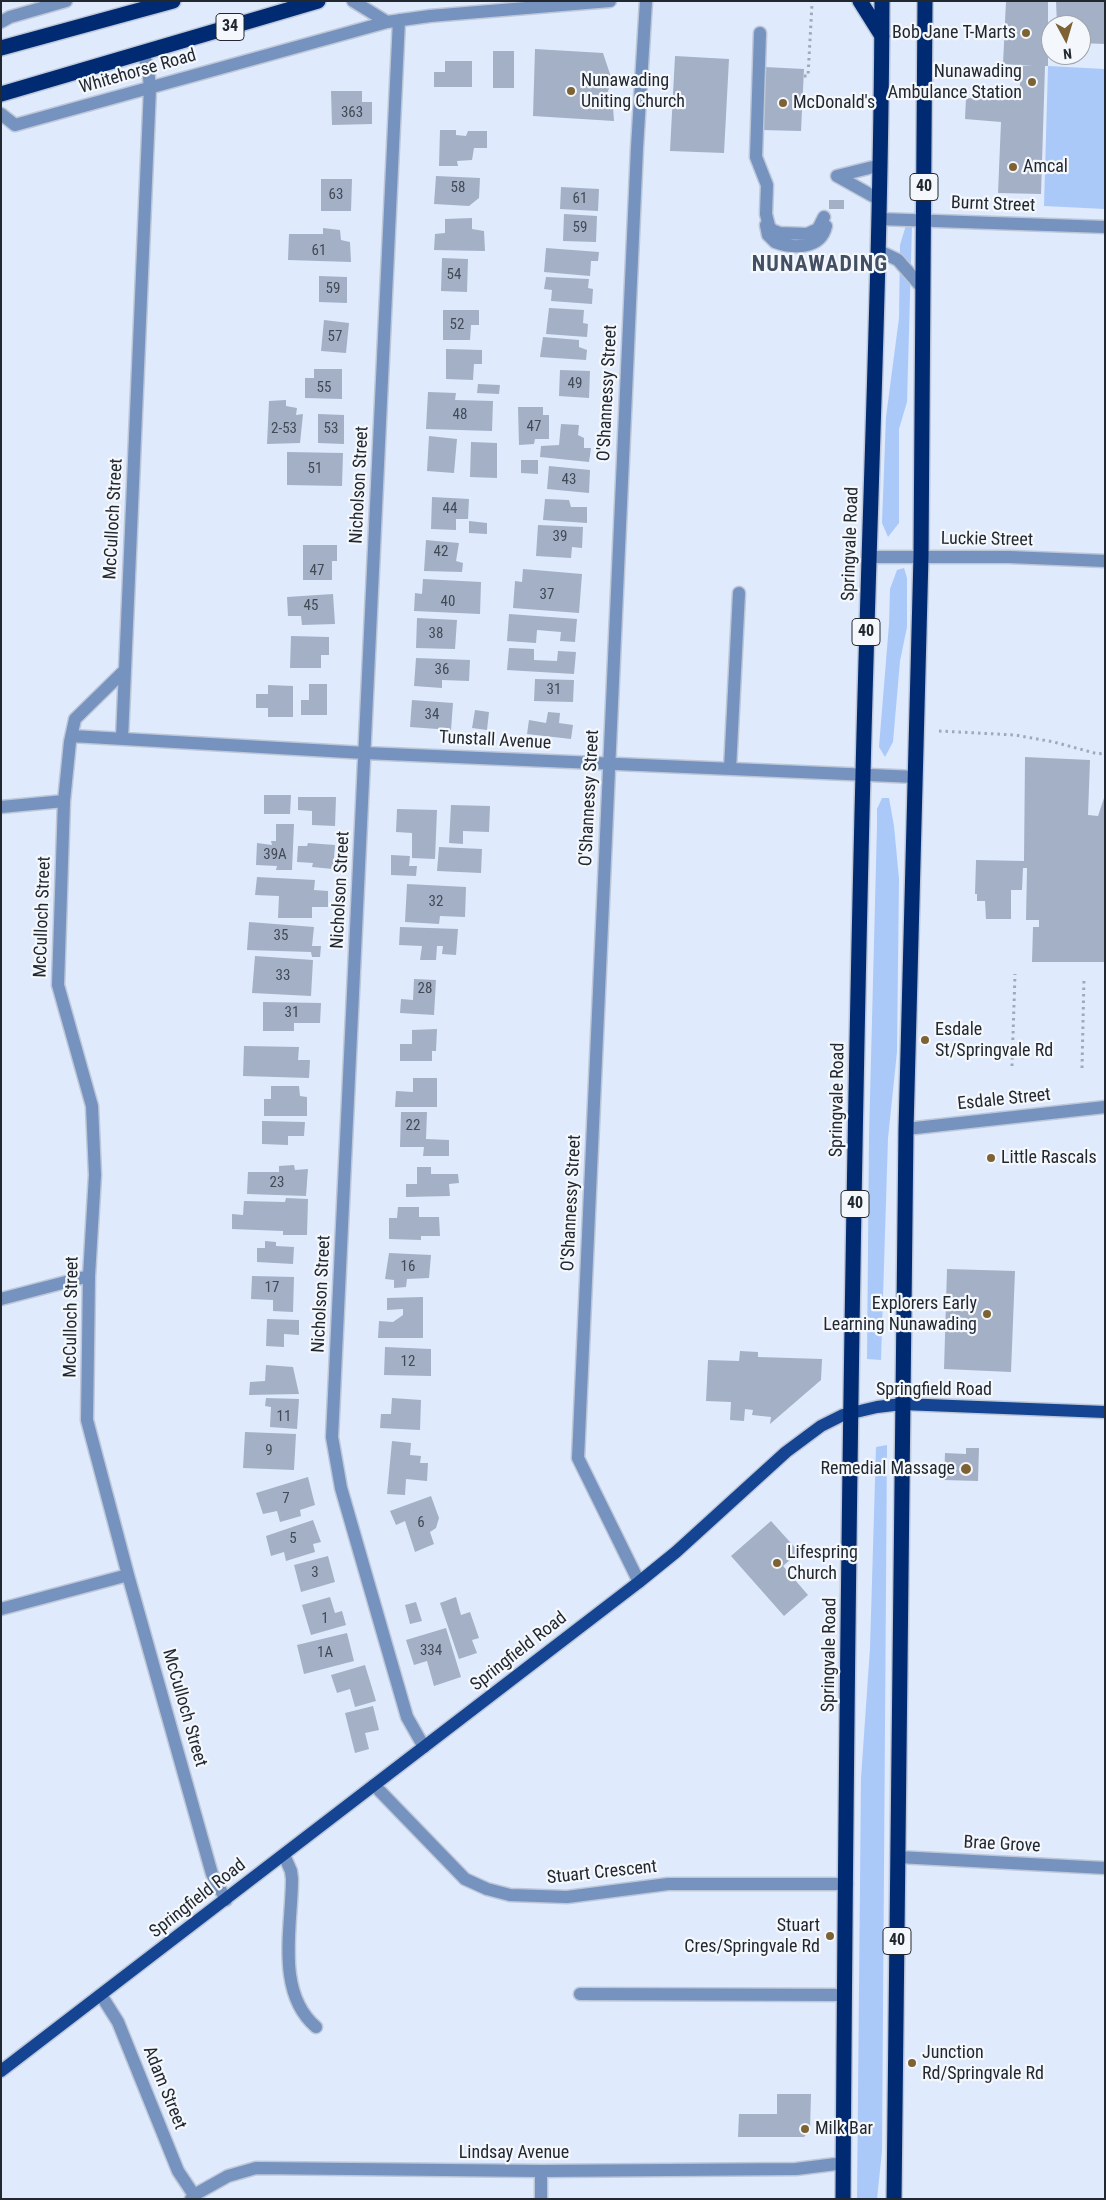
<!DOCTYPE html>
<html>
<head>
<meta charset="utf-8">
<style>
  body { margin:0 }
  #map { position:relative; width:1106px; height:2200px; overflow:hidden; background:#dfeafd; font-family:"Roboto Condensed",sans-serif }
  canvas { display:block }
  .frame { position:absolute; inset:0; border:2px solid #222830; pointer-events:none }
  .north { position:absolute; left:1041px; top:15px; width:50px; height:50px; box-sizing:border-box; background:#f4f7fc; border:1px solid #a0a4aa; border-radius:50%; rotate:174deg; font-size:14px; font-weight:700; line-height:20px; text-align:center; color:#222830 }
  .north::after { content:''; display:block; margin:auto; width:18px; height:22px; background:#7d6334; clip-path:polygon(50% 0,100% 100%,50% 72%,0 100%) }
</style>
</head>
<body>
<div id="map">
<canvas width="1106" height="2200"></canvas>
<div class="frame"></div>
<div class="north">N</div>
</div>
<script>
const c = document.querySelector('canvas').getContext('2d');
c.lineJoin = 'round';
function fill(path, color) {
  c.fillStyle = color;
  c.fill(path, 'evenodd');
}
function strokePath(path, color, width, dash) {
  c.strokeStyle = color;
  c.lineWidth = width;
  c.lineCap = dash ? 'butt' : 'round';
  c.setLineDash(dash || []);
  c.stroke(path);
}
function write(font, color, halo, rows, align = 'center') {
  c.font = font + ' "Roboto Condensed",sans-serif';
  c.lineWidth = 4.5;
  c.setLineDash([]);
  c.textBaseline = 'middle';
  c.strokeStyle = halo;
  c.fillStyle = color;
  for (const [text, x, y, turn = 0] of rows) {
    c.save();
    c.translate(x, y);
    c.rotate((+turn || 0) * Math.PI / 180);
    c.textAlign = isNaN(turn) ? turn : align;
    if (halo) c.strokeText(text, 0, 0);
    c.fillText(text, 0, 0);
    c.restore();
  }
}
const green = new Path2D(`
  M1048 66 1105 69V209L1044 206Z
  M906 225H912L907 402 899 429V523L888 537 882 523 886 417 899 318 900 245Z
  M904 568 907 578V627L900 661 893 742 885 757 879 747 889 624 890 589 897 570Z
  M882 798H889L894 826 899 879 897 1052 888 1138 881 1360 867 1359 869 1137 877 825V809Z
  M887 1445 882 2151 877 2199H857L861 1778 870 1648 876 1447Z`);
const building = new Path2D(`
  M1006 1H1048V66H1045L1041 194 998 193 1001 122 965 119 966 98 1019 100 1021 66H1033L1003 64Z
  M1056 1H1105V44L1081 43V25H1057Z
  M535 49 603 53 612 80 604 102 613 107 614 121 533 116Z
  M493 51H514V88H493Z
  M675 56 729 59 724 153 670 151Z
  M445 61H472V87H434V72H445Z
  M765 67 804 69 801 131 762 130Z
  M331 91H362V102H372V124L332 125Z
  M440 130H456V135L466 136 468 131H487V148H474L472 160 457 161 458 166H439Z
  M436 176 480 178 479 198 469 206 434 204Z
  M321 179H352L351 211H321Z
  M561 187 599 189 598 211 560 209Z
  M829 200H844V209H829Z
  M564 214 597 216 596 242 563 241Z
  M472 218V229L484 231 485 251 434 250 435 234 445 233V219Z
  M323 228 340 230 341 240 350 242 351 262 288 260 289 234H323Z
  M546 248 599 252 598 261H591L590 276 544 272Z
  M442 258 468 259 467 292 441 291Z
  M319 276 347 277V303L319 302Z
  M546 277 589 279 588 288 593 289 592 304 551 301 552 290 544 289Z
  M549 308 584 310 583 323 588 324 587 337 546 334Z
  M443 310H479V325H471L470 340H443Z
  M324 320 349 323 346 353 321 351Z
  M543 337 579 340V347L587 350 586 360 540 357Z
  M446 349 482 350V364H474L473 380 446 379Z
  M314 369H342V399L305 398V378H314Z
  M560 370 590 371 589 398 559 396Z
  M478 384 500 385 499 394 477 393Z
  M428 392 456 393 455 400 493 401 492 431 426 429Z
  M286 400V406L297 408 296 415 303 414 300 443 267 444 269 401Z
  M518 407H543V415H549V439H535L534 444 519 445Z
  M318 414 344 415V444L318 443Z
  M561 424 579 425 578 435 584 438V448H591L589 462 540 457 541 446 559 445Z
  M429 436 457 439 454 473 427 471Z
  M471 442 497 443V478L470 477Z
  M287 452 343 453 342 486 287 485Z
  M521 460H538V474L521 473Z
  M549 466 590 470 589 493 547 489Z
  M432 497 469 499 468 519H456V530L431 529Z
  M545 499 569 500 571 507H587V523L543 520Z
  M469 521 487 523V534L469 533Z
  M538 525 583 527 582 548 572 547 571 558 536 556Z
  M426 540 459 543 456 561 463 563 462 572 424 571Z
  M303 545H337V561H332V580H303Z
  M523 569 582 574 579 613 513 608 515 581 522 582Z
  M423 579 481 582 480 614 414 611 415 593 422 594Z
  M333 594 335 624 302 625 301 616H288L287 597Z
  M509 614 577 619 575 642 560 641 561 632 537 630 536 643 507 641Z
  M417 618 457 620 455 649 416 648Z
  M291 636 329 637V655H321V668H290Z
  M509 648 534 649V660L557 661 558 651 576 652 574 674 507 670Z
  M416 658 470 660 469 681 442 680V688L414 686Z
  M535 679 574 680 573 702 534 701Z
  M309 684H327V715H301V700H309Z
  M268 685 293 686V717H268V708H256V694H268Z
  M412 700 453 703 451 730 410 727Z
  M475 710 489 712 487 730 472 728Z
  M548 712 560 713 559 723 573 725 571 739 527 734 529 720 546 723Z
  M1025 757 1090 760 1088 815 1098 816 1105 795V962H1032L1033 927H1039V920H1026L1027 868H1023L1022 890H1011V919H986L985 901H977V894H975L976 860 1024 861Z
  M264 795H291L290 814H264Z
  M298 797H336L335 826 312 825V811L298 810Z
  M451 805 490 806 489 832 463 831V844L449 843Z
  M397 809 437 810 435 859 412 858V833L396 832Z
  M276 824H294L292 870H276L277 866 256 865 257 843 272 845 271 841H276Z
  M308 843 335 845 333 869 312 867 313 863 297 862 298 846H307Z
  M439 847 482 849 481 873 437 871Z
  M391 855 410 856 409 866H417L416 876 391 875Z
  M257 877 315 880 314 890 328 891V907H312V918H278L279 896 255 895Z
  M407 884 466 887 465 917 440 916 439 924 405 922Z
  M249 922 314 927 312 946H321L320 957H312L311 952 247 950Z
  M400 927 458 929 456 955 442 954 443 946H437L436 960H420L422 946 399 945Z
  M255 956 313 960 311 996 252 993Z
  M414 979 436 980 434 1015 400 1013 401 999 413 1000Z
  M263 1002 321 1003 320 1023H294V1031H263Z
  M437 1029 436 1051H432V1061H400V1044H412V1030Z
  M244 1046 299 1047 298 1060H310L309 1078 243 1076Z
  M413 1078H437V1107H395L396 1091 413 1092Z
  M271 1086H299L300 1096 307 1097V1116H264V1099H271Z
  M401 1112H427L426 1139 449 1140V1156H423L424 1147H400Z
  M262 1121 305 1122 304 1136H288V1145L262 1144Z
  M294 1165 295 1170 308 1169 306 1196 247 1194 248 1172H279V1166Z
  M417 1167H431V1174H458L459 1183 449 1184 450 1196 406 1197V1184H417Z
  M286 1198 308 1199 307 1235H283V1231L232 1229V1214L243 1215 244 1201 285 1202Z
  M398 1207H419V1217H439L440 1236H421V1240L389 1239V1218H397Z
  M265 1241 276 1242V1246L294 1247 293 1264 257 1262V1248H265Z
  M389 1253 431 1255 429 1278 407 1279 406 1287 394 1288V1280L385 1279Z
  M947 1269 1015 1271 1011 1372 944 1369Z
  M252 1276 294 1277 293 1312 273 1311V1300L251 1299Z
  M423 1297V1338H378L379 1321 393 1322 403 1315V1309L387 1310V1298Z
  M267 1319 299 1320V1335L284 1334V1347L266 1346Z
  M385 1347 431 1349V1376L384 1375Z
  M740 1351 758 1352V1357L822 1359 821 1380 770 1424 771 1417 752 1415 753 1410 745 1409 744 1421 730 1420 731 1402 706 1401 708 1360 739 1361Z
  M266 1365 293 1367 299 1394 249 1395 250 1382 265 1381Z
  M266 1398 299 1399 297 1429 270 1427 271 1407 265 1406Z
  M392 1398 421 1400 420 1430 380 1428 381 1414H391Z
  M245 1432 296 1434 294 1470 243 1468Z
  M392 1441 411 1443 410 1455 421 1456 420 1463H428L427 1481 406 1479 405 1495 387 1494Z
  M966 1448H979L978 1481 944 1480 945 1453 966 1454Z
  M308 1477 315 1505 300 1510 301 1516 280 1522 277 1511 263 1514 256 1493Z
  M431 1496 439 1518 436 1528 430 1532 434 1544 415 1552 405 1521 396 1525 390 1511Z
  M313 1520 321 1542 313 1544 315 1552 286 1561 284 1552 271 1556 266 1536Z
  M771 1521 799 1552 783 1566 808 1595 784 1616 731 1556Z
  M328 1556 335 1582 301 1592 294 1565Z
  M330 1597 335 1613 342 1611 346 1625 311 1635 302 1605Z
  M456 1597 461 1615 470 1612 479 1638 472 1640 477 1653 459 1659 440 1603Z
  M416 1602 422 1621 410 1624 405 1605Z
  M446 1628 461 1677 434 1686 427 1661 414 1665 406 1640Z
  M347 1633 354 1661 304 1674 297 1645Z
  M365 1665 376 1701 355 1707 350 1689 337 1693 331 1675Z
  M373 1706 379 1730 365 1733 369 1749 355 1753 345 1713Z
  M777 2094H811L810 2130 804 2137H738L739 2114H777Z`);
const path = new Path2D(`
  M804 76H808L812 4
  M939 731 1015 735 1054 742 1098 754 1105 753
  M1012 1066 1015 974
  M1082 1068 1084 977`);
const minor = new Path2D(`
  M353 1 387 22
  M399 20 332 1437 341 1488 407 1717 424 1747
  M1 22 10 17 66 1
  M760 33 756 157 767 185 766 214 769 226 772 230 780 233 807 234 818 229 824 217
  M143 54 148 67 150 88 125 670 75 719 70 742 64 801 58 985 92 1106 95 1175 89 1276 87 1420 128 1575 212 1874 226 1900
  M1 114 15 125 387 22 430 16 610 1
  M837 176 880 200
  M837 176 881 165
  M880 219 1105 227
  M766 225 768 235 775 242C794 249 821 249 826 226
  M879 251 898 260 924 290
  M869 557H1009L1105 561
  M72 736 365 753 916 777
  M122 738 125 670
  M730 769 739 593
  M1 807 64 801
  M906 1129 1105 1107
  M1 1299 89 1276
  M639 1582 578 1458 637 148 646 1
  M1 1609 128 1575
  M374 1785 465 1879 487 1889 510 1895 567 1897 668 1884H847
  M284 1855 291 1871 292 1879C292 1926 275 1992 316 2027
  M898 1857 1105 1868
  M580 1994 845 1995
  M101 1995 118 2022 178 2171 194 2195
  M191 2199 194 2195 228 2176 256 2168 541 2171 796 2169 844 2163
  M541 2199V2171`);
const major = new Path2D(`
  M1 2071 639 1582 676 1552 786 1452 821 1426 843 1415 877 1407 902 1404 1105 1412`);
const highway = new Path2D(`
  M860 1 882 36
  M1 48 173 1
  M1 94 318 1
  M843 2199C846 1724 851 1249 863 774 869 516 881 259 882 1
  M894 2199 906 1129 921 556 925 1`);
const markers = [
  [1026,33,5,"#7d6334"],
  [1032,82,5,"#7d6334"],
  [571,91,5,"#7d6334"],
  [783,103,5,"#7d6334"],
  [1013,167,5,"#7d6334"],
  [925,1040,5,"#7d6334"],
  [991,1158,5,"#7d6334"],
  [987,1314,5,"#7d6334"],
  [966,1469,6,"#7d6334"],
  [777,1563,5,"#7d6334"],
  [830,1936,5,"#7d6334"],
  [912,2063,5,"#7d6334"],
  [805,2129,5,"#7d6334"]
];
const numberNames = [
  ["363",352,113],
  ["58",458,188],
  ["63",336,195],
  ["61",580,199],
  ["59",580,228],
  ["61",319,251],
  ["54",454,275],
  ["59",333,289],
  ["52",457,325],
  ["57",335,337],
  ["49",575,384],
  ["55",324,388],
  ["48",460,415],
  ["47",534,427],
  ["2-53",284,429],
  ["53",331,429],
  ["51",315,469],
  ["43",569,480],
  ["44",450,509],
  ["39",560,537],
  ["42",441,552],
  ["47",317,571],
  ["37",547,595],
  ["40",448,602],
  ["45",311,606],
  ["38",436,634],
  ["36",442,670],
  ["31",554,690],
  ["34",432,715],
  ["39A",275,855],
  ["32",436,902],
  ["35",281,936],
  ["33",283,976],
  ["28",425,989],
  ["31",292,1013],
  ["22",413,1126],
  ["23",277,1183],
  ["16",408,1267],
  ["17",272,1288],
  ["12",408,1362],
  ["11",284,1417],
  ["9",269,1451],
  ["7",286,1499],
  ["6",421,1523],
  ["5",293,1539],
  ["3",315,1573],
  ["1",325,1619],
  ["334",431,1651],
  ["1A",325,1653]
];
const shields = [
  [230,27,28],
  [924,187,28],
  [866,632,28],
  [855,1204,28],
  [897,1941,28]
];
const shieldNames = [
  ["34",230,27],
  ["40",924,187],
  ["40",866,632],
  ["40",855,1204],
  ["40",897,1941]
];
const poiNames = [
  ["Bob Jane T-Marts",1016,33,"right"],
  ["Nunawading",1022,72,"right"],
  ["Ambulance Station",1022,93,"right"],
  ["Nunawading",581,81],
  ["Uniting Church",581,102],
  ["McDonald's",793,103],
  ["Amcal",1023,167],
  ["Esdale",935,1030],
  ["St/Springvale Rd",935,1051],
  ["Little Rascals",1001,1158],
  ["Explorers Early",977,1304,"right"],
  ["Learning Nunawading",977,1325,"right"],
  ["Remedial Massage",955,1469,"right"],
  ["Lifespring",787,1553],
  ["Church",787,1574],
  ["Stuart",820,1926,"right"],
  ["Cres/Springvale Rd",820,1947,"right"],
  ["Junction",922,2053],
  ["Rd/Springvale Rd",922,2074],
  ["Milk Bar",815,2129]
];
const streetNames = [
  ["Whitehorse Road",138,72,-16],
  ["Burnt Street",993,205,2],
  ["O'Shannessy Street",608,393,-87],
  ["Nicholson Street",360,485,-87],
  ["McCulloch Street",114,519,-87],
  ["Luckie Street",987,540,1],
  ["Springvale Road",851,544,-88],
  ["Tunstall Avenue",495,741,3],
  ["O'Shannessy Street",590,798,-87],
  ["Nicholson Street",341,890,-87],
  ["McCulloch Street",43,917,-88],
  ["Springvale Road",838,1100,-89],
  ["Esdale Street",1004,1100,-6],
  ["O'Shannessy Street",572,1203,-87],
  ["Nicholson Street",322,1294,-87],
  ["McCulloch Street",72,1317,-89],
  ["Springfield Road",934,1390],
  ["Springfield Road",519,1652,-38],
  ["Springvale Road",830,1655,-89],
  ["McCulloch Street",184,1708,74],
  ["Brae Grove",1002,1845,3],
  ["Stuart Crescent",602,1873,-6],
  ["Springfield Road",198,1899,-38],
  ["Adam Street",164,2088,68],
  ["Lindsay Avenue",514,2153]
];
const districtNames = [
  ["NUNAWADING",820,265]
];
fill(green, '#abc9f8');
fill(building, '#a3b0c6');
strokePath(minor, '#bdc7d8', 15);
strokePath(major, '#bdc7d8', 15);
strokePath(highway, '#bdc7d8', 18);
strokePath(path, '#a0a9b9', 3, [2.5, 4]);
strokePath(minor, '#7692be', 12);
strokePath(major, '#144492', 12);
strokePath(highway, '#002a71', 15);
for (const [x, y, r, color] of markers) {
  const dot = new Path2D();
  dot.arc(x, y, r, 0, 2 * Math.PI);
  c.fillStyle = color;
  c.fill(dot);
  strokePath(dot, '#f4f7fc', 2);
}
write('15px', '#424a56', null, numberNames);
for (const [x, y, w] of shields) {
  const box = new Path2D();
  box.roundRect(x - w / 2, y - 13.5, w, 27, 4);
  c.fillStyle = '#f4f7fc';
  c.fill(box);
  strokePath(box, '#222830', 1);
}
write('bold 16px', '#222830', null, shieldNames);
write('18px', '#222830', '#f4f7fc', poiNames, 'left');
write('18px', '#222830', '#f4f7fc', streetNames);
c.letterSpacing = '1px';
write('bold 22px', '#434f62', '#f4f7fc', districtNames);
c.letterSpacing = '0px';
</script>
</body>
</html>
